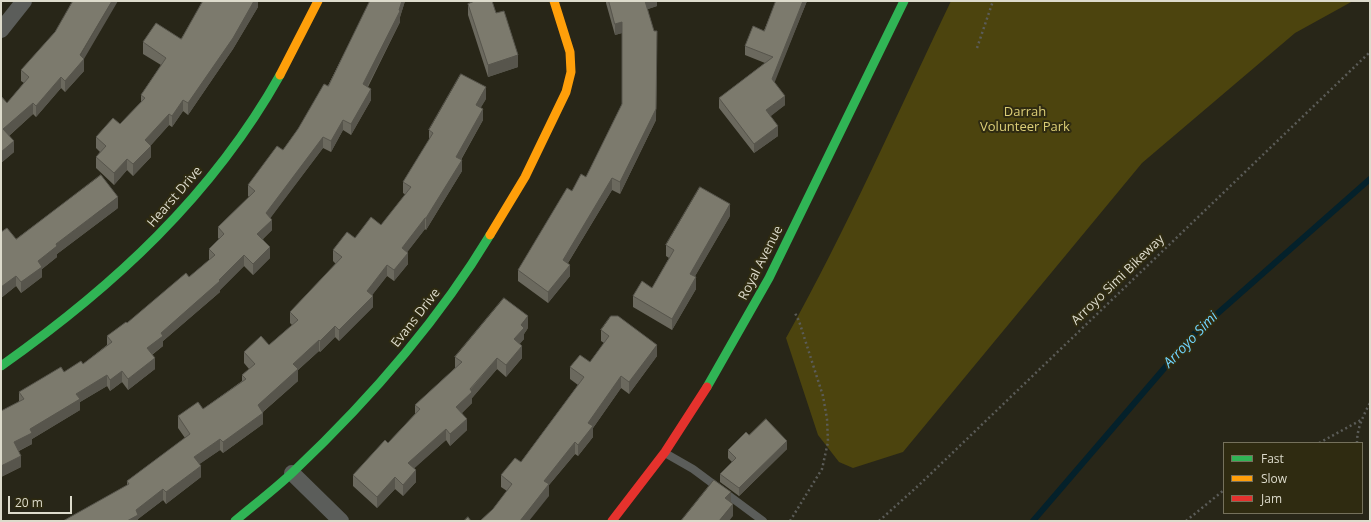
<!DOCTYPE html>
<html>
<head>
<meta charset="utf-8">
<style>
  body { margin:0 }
  #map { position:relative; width:1371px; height:522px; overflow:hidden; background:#282618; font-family:"Open Sans",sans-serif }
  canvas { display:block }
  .frame { position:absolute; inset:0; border:2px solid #dddbcc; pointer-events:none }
  .legend { position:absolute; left:1223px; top:442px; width:140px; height:72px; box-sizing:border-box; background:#2f2b11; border:1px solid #75715c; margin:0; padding:5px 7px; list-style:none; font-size:12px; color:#dddbcc }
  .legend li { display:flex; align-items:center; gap:8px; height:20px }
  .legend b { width:20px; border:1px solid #75715c }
  .scale { position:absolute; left:8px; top:496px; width:64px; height:18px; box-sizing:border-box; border:2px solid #dddbcc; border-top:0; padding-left:5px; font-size:12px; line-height:14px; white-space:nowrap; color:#dddbcc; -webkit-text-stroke:3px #2f2b11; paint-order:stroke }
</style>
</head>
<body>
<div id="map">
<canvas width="1371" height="522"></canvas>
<div class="frame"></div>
<ul class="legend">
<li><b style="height:5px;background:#30b455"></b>Fast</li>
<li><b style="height:5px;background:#ff9f0a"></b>Slow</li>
<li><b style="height:5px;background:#e5322d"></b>Jam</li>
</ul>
<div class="scale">20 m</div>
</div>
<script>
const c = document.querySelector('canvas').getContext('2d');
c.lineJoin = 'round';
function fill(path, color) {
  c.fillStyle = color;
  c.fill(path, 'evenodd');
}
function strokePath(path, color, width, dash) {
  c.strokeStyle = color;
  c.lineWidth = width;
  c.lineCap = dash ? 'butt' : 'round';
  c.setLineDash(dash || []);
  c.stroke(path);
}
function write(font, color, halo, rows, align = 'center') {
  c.font = font + ' "Open Sans",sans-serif';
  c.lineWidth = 4;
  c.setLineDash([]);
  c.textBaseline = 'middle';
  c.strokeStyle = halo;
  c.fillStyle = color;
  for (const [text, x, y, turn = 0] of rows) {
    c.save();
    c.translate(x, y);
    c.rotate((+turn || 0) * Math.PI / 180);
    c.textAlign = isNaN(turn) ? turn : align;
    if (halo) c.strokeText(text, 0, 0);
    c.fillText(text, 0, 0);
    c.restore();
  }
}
const green = new Path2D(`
  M951 1H1353L1295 33 1142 163 903 452 853 468 839 462 818 435 786 338C847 229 897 114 951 1Z`);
const stream = new Path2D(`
  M1033 521 1192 336 1370 179`);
const path = new Path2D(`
  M977 48 993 1
  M1319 443 1361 420
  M1357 443C1357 428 1363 416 1370 403
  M790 521 822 469 828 442 827 419 823 396 799 321 795 313
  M879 521 919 485 1370 52
  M1186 521 1224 490`);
const lane = new Path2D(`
  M665 453 693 469 763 521`);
const street = new Path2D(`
  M1 30 24 1
  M292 473 341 521`);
const fast = new Path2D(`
  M1 366C113 287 212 196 280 75
  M707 387 769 278 904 1
  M235 521C254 505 275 489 293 472 368 401 437 323 490 235`);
const slow = new Path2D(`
  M280 75 318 1
  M490 235 525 177 566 92 571 72 570 52 554 1`);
const jam = new Path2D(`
  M612 521 665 452 707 387`);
const wall = new Path2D(`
  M258 1V7L233 49 188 115 183 111 172 127 169 125 151 145V157L133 176 127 170 114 185 96 168V157L100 152 96 148V137L120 124 141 102V95L161 65 143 54V42L181 39Z
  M370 1H405L400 17V22L368 87 371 100 351 135 343 130 331 152 323 148 270 218 272 230 263 239 270 258 253 275 244 266 220 290V292L163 341V346L152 355 155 369 128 390 122 382 110 391 107 386 80 402V410L32 439V444L19 451 21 467 1 477 19 401V392L83 364 107 345V336L127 323 189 277 209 260V249L219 239 218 238V227L249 197 248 196V185L283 150 298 129 328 86Z
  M606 1H657V6L648 9 656 120 620 194 612 190 568 263 570 276 548 303 518 281V270L572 191 586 177 622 104V33L615 35 606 3Z
  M776 1H807L774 82 785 105 770 116 778 136 754 153 719 108V98L765 63 745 55V46L764 31Z
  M468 4 496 13 518 67 488 77 468 15Z
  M84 59V71L65 92 61 88 36 117 33 114 9 136 14 152 1 163 7 103 24 83 21 81V70Z
  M486 99 480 108 483 120 461 160 462 171 426 230 425 229 407 252 408 264 394 281 387 276 372 295 373 307 339 341 335 337 320 352 319 351 298 370V381L263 412V424L223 453 220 450 199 464 201 477 166 504 163 500 138 519V521L127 485V481L185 438 178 428V416L203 409 242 381V375L249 369 244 363V352L269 345 292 325 290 323V312L336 264 333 261V250L355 238 381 225 406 195 403 193V182L429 140V130Z
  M118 208 57 254V257L42 269V277L21 293 16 286 1 298V232L16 239Z
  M730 216 695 276 696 289 672 330 633 307V296L652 288 669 258 666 256V245Z
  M528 328 524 334V339L519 344 522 358 506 377 497 369 472 398V403L462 413 467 430 450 446 446 440 414 468 416 482 403 496 395 489 377 508 353 486V475L388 443 415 414V405L455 368V357Z
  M601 330 657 356 629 394 621 388 593 428V437L578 456 575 454 549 485V496L493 509 507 491 501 487V475L521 462 578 385 570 379V367L590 362 604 343 601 341Z
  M749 435 787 449 739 496 720 482V474L732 462 728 458V450Z`);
const shadedWall = new Path2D(`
  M112 1H118L84 59V71L65 92V81Z
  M254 1H258V7L233 49 188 115V103Z
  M402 1H405L400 17V22L363 95V84L399 10Z
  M645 1H657V6L645 10Z
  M803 1H807L772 89V79Z
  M622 22V33L615 35V24Z
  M657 43 656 120 620 194V182Z
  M518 55V67L488 77V65Z
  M61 77V88L36 117V106Z
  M486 87V99L476 116V105Z
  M371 89V100L351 135V124Z
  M785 96V105L766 120V110Z
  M183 100V111L172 127V116Z
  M33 103V114L3 141V129Z
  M483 109V120L456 168V157Z
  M169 114V125L145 152V140Z
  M343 120V130L331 152V141Z
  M778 126V136L754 153V144Z
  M323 137V148L266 224V213Z
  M14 141V152L1 163V152Z
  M151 146V157L133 176V164Z
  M127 159V170L114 185V173Z
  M462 160V171L426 230V218Z
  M612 178V190L563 271V260Z
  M118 197V208L57 254V257L42 269V277L21 293V282L38 261 56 244Z
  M730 204V216L690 285V274Z
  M425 218V229L402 259V248Z
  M272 220V230L257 244V234Z
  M270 247V258L253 275V264Z
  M408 253V264L394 281V270Z
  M244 255V266L220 290V292L163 341V346L147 358V348L161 333 219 280Z
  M387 265V276L370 298 373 296V307L339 341V330L367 291Z
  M570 265V276L548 303V292Z
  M16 276V286L1 298V287Z
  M696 277V289L672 330V319Z
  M528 316V328L524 334V339L514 351V339L521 325Z
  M335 326V337L320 352V341Z
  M319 340V351L298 370V381L258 416V405L293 364Z
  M657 345V356L629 394V382Z
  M522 346V358L506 377V365Z
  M155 358V369L128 390V379Z
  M497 358V369L472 398V403L456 418V407Z
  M122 371V382L110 391V380Z
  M107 375V386L80 402V410L32 439V444L14 453V442L30 429 76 394Z
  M621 376V388L593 428V437L578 456V445L588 423Z
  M263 413V424L223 453V442Z
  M467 419V430L450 446V434Z
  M446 429V440L408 474V463Z
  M220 439V450L194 468V457Z
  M787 441V449L739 496V488Z
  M575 442V454L549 485V496L529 521H520L544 481Z
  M21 456V467L1 477V466Z
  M201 466V477L166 504V492Z
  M416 470V482L403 496V485Z
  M395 477V489L377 508V497Z
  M163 489V500L138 519V521H127L136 510Z
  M731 492V504L725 498Z
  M733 504V516L729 521H719Z`);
const building = new Path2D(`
  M73 1H112L80 55 84 59 65 81 61 77 36 106 33 103 3 129 14 141 1 152V96L7 103 29 77 21 70 55 32Z
  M203 1H254L233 38 188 103 183 100 172 116 169 114 145 140 151 146 133 164 127 159 114 173 96 157 106 146 96 137 113 118 120 124 145 98 141 95 166 58 143 42 156 23 181 39Z
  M370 1H402L399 10 400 11 363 84 371 89 351 124 343 120 331 141 323 137 266 213 272 220 257 234 270 247 253 264 244 255 219 280 220 281 161 333 163 336 147 348 155 358 128 379 122 371 110 380 107 375 76 394 80 399 30 429 32 433 14 442 21 456 1 466V411L24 399 19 392 61 367 64 372 81 361 83 364 112 342 107 336 126 322 127 323 186 273 189 277 215 255 209 249 224 234 218 227 255 191 248 185 277 146 283 150 298 129 324 84 328 86Z
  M475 1H492L496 13 504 11 518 55 488 65 468 4Z
  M609 1H645L654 31H657L656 109 620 182 612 178 563 260 570 265 548 292 518 270 567 188 572 191 581 174 586 177 622 104V22L615 24Z
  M776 1H803L772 79 785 96 766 110 778 126 754 144 719 98 773 57 745 46 753 26 764 31Z
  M461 74 486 87 476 105 483 109 456 157 462 160 426 218H425L402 248 408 253 394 270 387 265 367 291 373 296 339 330 335 326 320 341 319 340 293 364 298 369 258 405 263 413 223 442 220 439 194 457 201 466 166 492 163 489 136 510 138 515 127 521H63L129 484 127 481 190 434 178 416 198 402 203 409 246 379 242 375 255 364 244 352 261 336 269 345 298 320 290 312 342 257 333 250 347 232 355 238 371 217 381 225 411 187 403 182 433 133 429 130Z
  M101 175 118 197 56 244 57 246 38 261 42 267 21 282 16 276 1 287V232L7 228 16 239Z
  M700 187 730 204 690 274 696 277 672 319 633 296 642 281 652 288 674 250 666 245Z
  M504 298 528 316 521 325 524 328 514 339 522 346 506 365 497 358 470 389 472 392 456 407 467 419 450 434 446 429 408 463 416 470 403 485 395 477 377 497 353 475 385 440 388 443 420 409 415 405 462 362 455 357Z
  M611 316H618L657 345 629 382 621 376 588 423 593 426 578 445 575 442 544 481 549 484 520 521H480L493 509 512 484 501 475 515 458 521 462 584 377 570 367 580 355 590 362 609 336 601 330Z
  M766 419 787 441 739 488 720 474 736 458 728 450 746 432 749 435Z
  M714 480 731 492 725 498 733 504 719 521H681Z
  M468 517 471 521H464Z`);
const parkNames = [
  ["Darrah",1025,112],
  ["Volunteer Park",1025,127]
];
const streetNames = [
  ["Hearst Drive",175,197,-49],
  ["Royal Avenue",761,263,-63],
  ["Arroyo Simi Bikeway",1118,280,-44],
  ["Evans Drive",416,318,-52]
];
const waterNames = [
  ["Arroyo Simi",1191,340,-46]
];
fill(green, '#4c440e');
strokePath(stream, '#04212b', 6);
strokePath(path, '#5b5c58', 2.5, [2, 3]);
strokePath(lane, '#5b5d5a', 8);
strokePath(street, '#5b5d5a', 16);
strokePath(fast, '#30b455', 9);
strokePath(slow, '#ff9f0a', 9);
strokePath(jam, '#e5322d', 9);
fill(wall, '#6b695e');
fill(shadedWall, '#57554c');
fill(building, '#7c7a6d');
strokePath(building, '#57554c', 1);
write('13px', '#dcce77', '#2f2b11', parkNames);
write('13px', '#dddbcc', '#2f2b11', streetNames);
write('italic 14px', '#70d4fc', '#2f2b11', waterNames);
</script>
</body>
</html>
